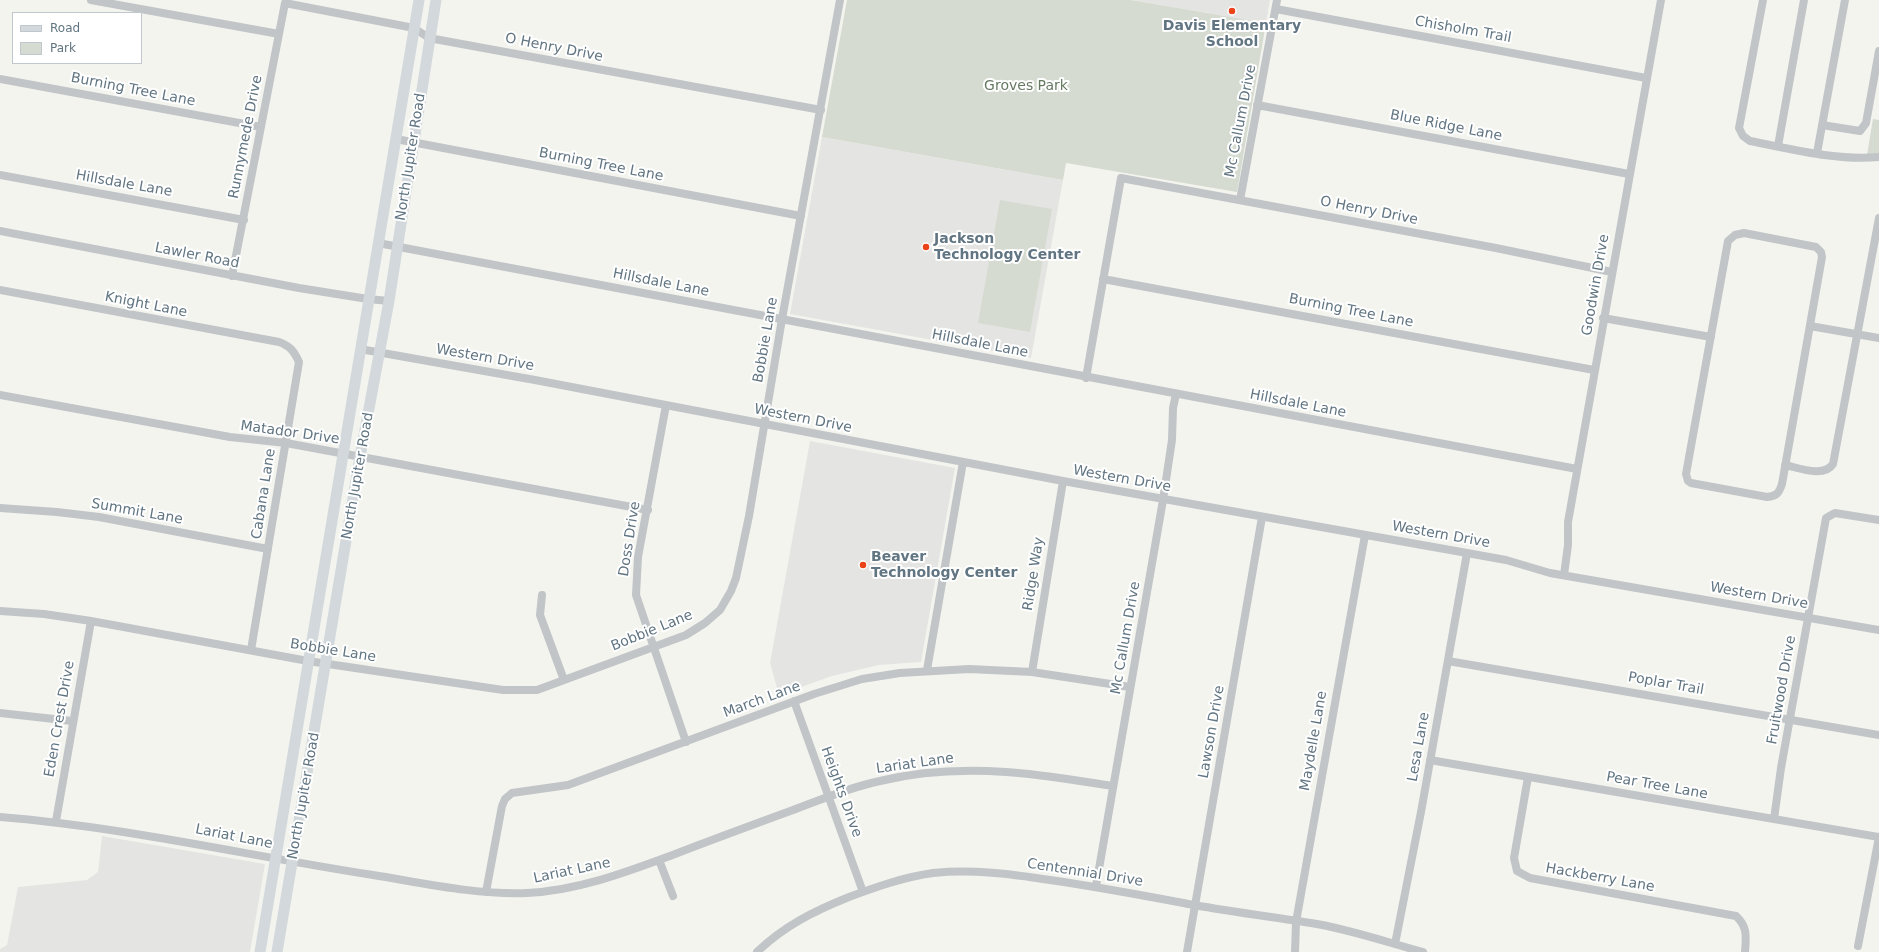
<!DOCTYPE html>
<html>
<head>
<meta charset="utf-8">
<style>
  body { margin:0 }
  #map { position:relative; width:1879px; height:952px; overflow:hidden; background:#f4f4ef; font-family:"DejaVu Sans",sans-serif }
  canvas { display:block }
  .legend { position:absolute; left:12px; top:12px; width:130px; height:52px; box-sizing:border-box; background:#fff; border:1px solid #c0c8cd; margin:0; padding:5px 7px; list-style:none; font-size:12px; color:#617582 }
  .legend li { display:flex; align-items:center; gap:8px; height:20px }
  .legend b { width:20px; border:1px solid #c0c8cd }
</style>
</head>
<body>
<div id="map">
<canvas width="1879" height="952"></canvas>
<ul class="legend">
<li><b style="height:5px;background:#d2d8dc"></b>Road</li>
<li><b style="height:11px;background:#d5dbd0"></b>Park</li>
</ul>
</div>
<script>
const c = document.querySelector('canvas').getContext('2d');
c.lineJoin = 'round';
function fill(path, color) {
  c.fillStyle = color;
  c.fill(path, 'evenodd');
}
function strokePath(path, color, width, dash) {
  c.strokeStyle = color;
  c.lineWidth = width;
  c.lineCap = dash ? 'butt' : 'round';
  c.setLineDash(dash || []);
  c.stroke(path);
}
function write(font, color, halo, rows, align = 'center') {
  c.font = font + ' "DejaVu Sans",sans-serif';
  c.lineWidth = 4;
  c.setLineDash([]);
  c.textBaseline = 'middle';
  c.strokeStyle = halo;
  c.fillStyle = color;
  for (const [text, x, y, turn = 0] of rows) {
    c.save();
    c.translate(x, y);
    c.rotate((+turn || 0) * Math.PI / 180);
    c.textAlign = isNaN(turn) ? turn : align;
    if (halo) c.strokeText(text, 0, 0);
    c.fillText(text, 0, 0);
    c.restore();
  }
}
const built = new Path2D(`
  M1131 0H1270L1266 23Z
  M822 137 1063 180 1031 358 790 314Z
  M810 441 955 468 921 662 879 665 832 676 779 695 770 663Z
  M102 836 265 864 250 952H0V949L7 945 18 887 87 880 98 872Z`);
const green = new Path2D(`
  M847 0H1131L1266 23 1237 192 1066 163 1063 180 822 137Z
  M1873 119 1879 120V154L1867 155Z
  M1000 200 1052 209 1030 332 978 323Z`);
const minor = new Path2D(`
  M91 0 279 34
  M1763 0 1739 128 1743 136 1750 141C1792 149 1836 161 1879 157
  M1276 9 1646 78
  M0 79 261 127
  M1257 105 1629 174
  M1822 125 1860 131 1866 123 1879 51
  M396 139 801 216
  M1778 146 1804 0
  M1817 153 1845 0
  M0 175 244 220
  M1240 200 1277 0
  M0 231 299 288 368 299 389 301
  M1744 233 1816 247 1821 252 1822 257 1782 484C1779 493 1777 496 1767 497L1691 483 1688 481 1686 474 1728 241 1735 235Z
  M378 243 1577 469
  M232 276 285 3 414 28 429 38 821 110
  M1103 279 1594 370
  M0 290 279 342C290 346 294 351 299 362L251 650
  M1603 318 1711 337
  M1810 326 1879 338
  M360 349 535 380 1063 481 1467 553 1506 560 1550 573 1879 630
  M1086 378 1121 178 1496 248 1612 272
  M0 395 230 437 286 443 648 510
  M666 405 638 557 636 595 686 742
  M1785 465C1799 468 1824 478 1833 464L1879 218
  M0 508 57 512 99 517 268 549
  M1564 575 1568 545V522L1661 0
  M542 595 540 615 564 680
  M0 611 44 614 91 621 308 661 503 690H537L686 635 705 623 720 610 731 591 736 578 749 516 782 319 840 0
  M1448 661 1879 735
  M927 670 963 462
  M1032 672 1063 481
  M794 701 863 892
  M0 713 72 721
  M1430 760 1879 837
  M1528 777 1514 858 1517 871 1530 878 1736 916C1748 927 1746 937 1745 952
  M0 817C126 827 249 856 373 875 423 883 476 895 527 893 576 891 624 873 670 856 711 840 752 825 793 810 822 799 851 787 880 781 921 771 964 769 1006 772 1041 774 1078 781 1113 786
  M1774 819 1781 768 1826 518 1835 513 1879 520
  M56 821 91 621
  M659 860 673 896
  M1096 886 1163 500 1172 440 1173 408 1176 394
  M486 892 502 806 505 799 512 793 568 785 814 694 862 679 900 673 969 669 1032 672 1130 687
  M1395 944 1421 812 1467 553
  M1858 946 1879 837
  M757 952C784 926 814 911 849 897 876 887 904 877 933 873 973 869 1011 874 1050 880 1099 887 1146 896 1194 905 1233 912 1273 917 1311 923 1349 929 1386 942 1423 952
  M1187 952 1262 517
  M1295 952 1296 922 1365 535`);
const major = new Path2D(`
  M260 952 419 0
  M277 952 360 457 389 301 436 0`);
const markers = [
  [1232,11,4,"#eb4218"],
  [926,247,4,"#eb4218"],
  [863,565,4,"#eb4218"]
];
const poiNames = [
  ["Davis Elementary",1232,26,"center"],
  ["School",1232,42,"center"],
  ["Jackson",934,239],
  ["Technology Center",934,255],
  ["Beaver",871,557],
  ["Technology Center",871,573]
];
const streetNames = [
  ["Chisholm Trail",1463,30,10],
  ["O Henry Drive",554,48,11],
  ["Burning Tree Lane",133,90,11],
  ["Mc Callum Drive",1241,121,-79],
  ["Blue Ridge Lane",1446,126,11],
  ["Runnymede Drive",246,137,-79],
  ["North Jupiter Road",411,157,-81],
  ["Burning Tree Lane",601,165,11],
  ["Hillsdale Lane",124,184,10],
  ["O Henry Drive",1369,211,11],
  ["Lawler Road",197,256,11],
  ["Hillsdale Lane",661,283,11],
  ["Goodwin Drive",1596,285,-80],
  ["Knight Lane",146,305,11],
  ["Burning Tree Lane",1351,311,11],
  ["Bobbie Lane",766,340,-80],
  ["Hillsdale Lane",980,344,11],
  ["Western Drive",485,358,10],
  ["Hillsdale Lane",1298,404,11],
  ["Western Drive",803,419,11],
  ["Matador Drive",290,433,8],
  ["North Jupiter Road",358,476,-80],
  ["Western Drive",1122,479,10],
  ["Cabana Lane",264,494,-81],
  ["Summit Lane",137,512,10],
  ["Western Drive",1441,535,10],
  ["Doss Drive",630,539,-81],
  ["Ridge Way",1034,574,-81],
  ["Western Drive",1759,596,10],
  ["Bobbie Lane",652,631,-22],
  ["Mc Callum Drive",1126,638,-80],
  ["Bobbie Lane",333,651,9],
  ["Poplar Trail",1666,684,10],
  ["Fruitwood Drive",1782,690,-80],
  ["March Lane",762,700,-20],
  ["Eden Crest Drive",60,719,-80],
  ["Lawson Drive",1212,732,-80],
  ["Maydelle Lane",1314,741,-80],
  ["Lesa Lane",1419,747,-80],
  ["Lariat Lane",915,764,-8],
  ["Pear Tree Lane",1657,786,10],
  ["Heights Drive",841,792,70],
  ["North Jupiter Road",304,796,-80],
  ["Lariat Lane",234,837,11],
  ["Lariat Lane",572,871,-12],
  ["Centennial Drive",1085,873,9],
  ["Hackberry Lane",1600,878,10]
];
const parkNames = [
  ["Groves Park",1026,86]
];
fill(built, '#e4e5e3');
fill(green, '#d5dbd0');
strokePath(minor, '#c1c5c8', 8);
strokePath(major, '#d2d8dc', 11);
for (const [x, y, r, color] of markers) {
  const dot = new Path2D();
  dot.arc(x, y, r, 0, 2 * Math.PI);
  c.fillStyle = color;
  c.fill(dot);
  strokePath(dot, '#fff', 1.5);
}
write('bold 14px', '#617582', '#fff', poiNames, 'left');
write('14px', '#617582', '#fff', streetNames);
write('14px', '#667961', '#fff', parkNames);
</script>
</body>
</html>
